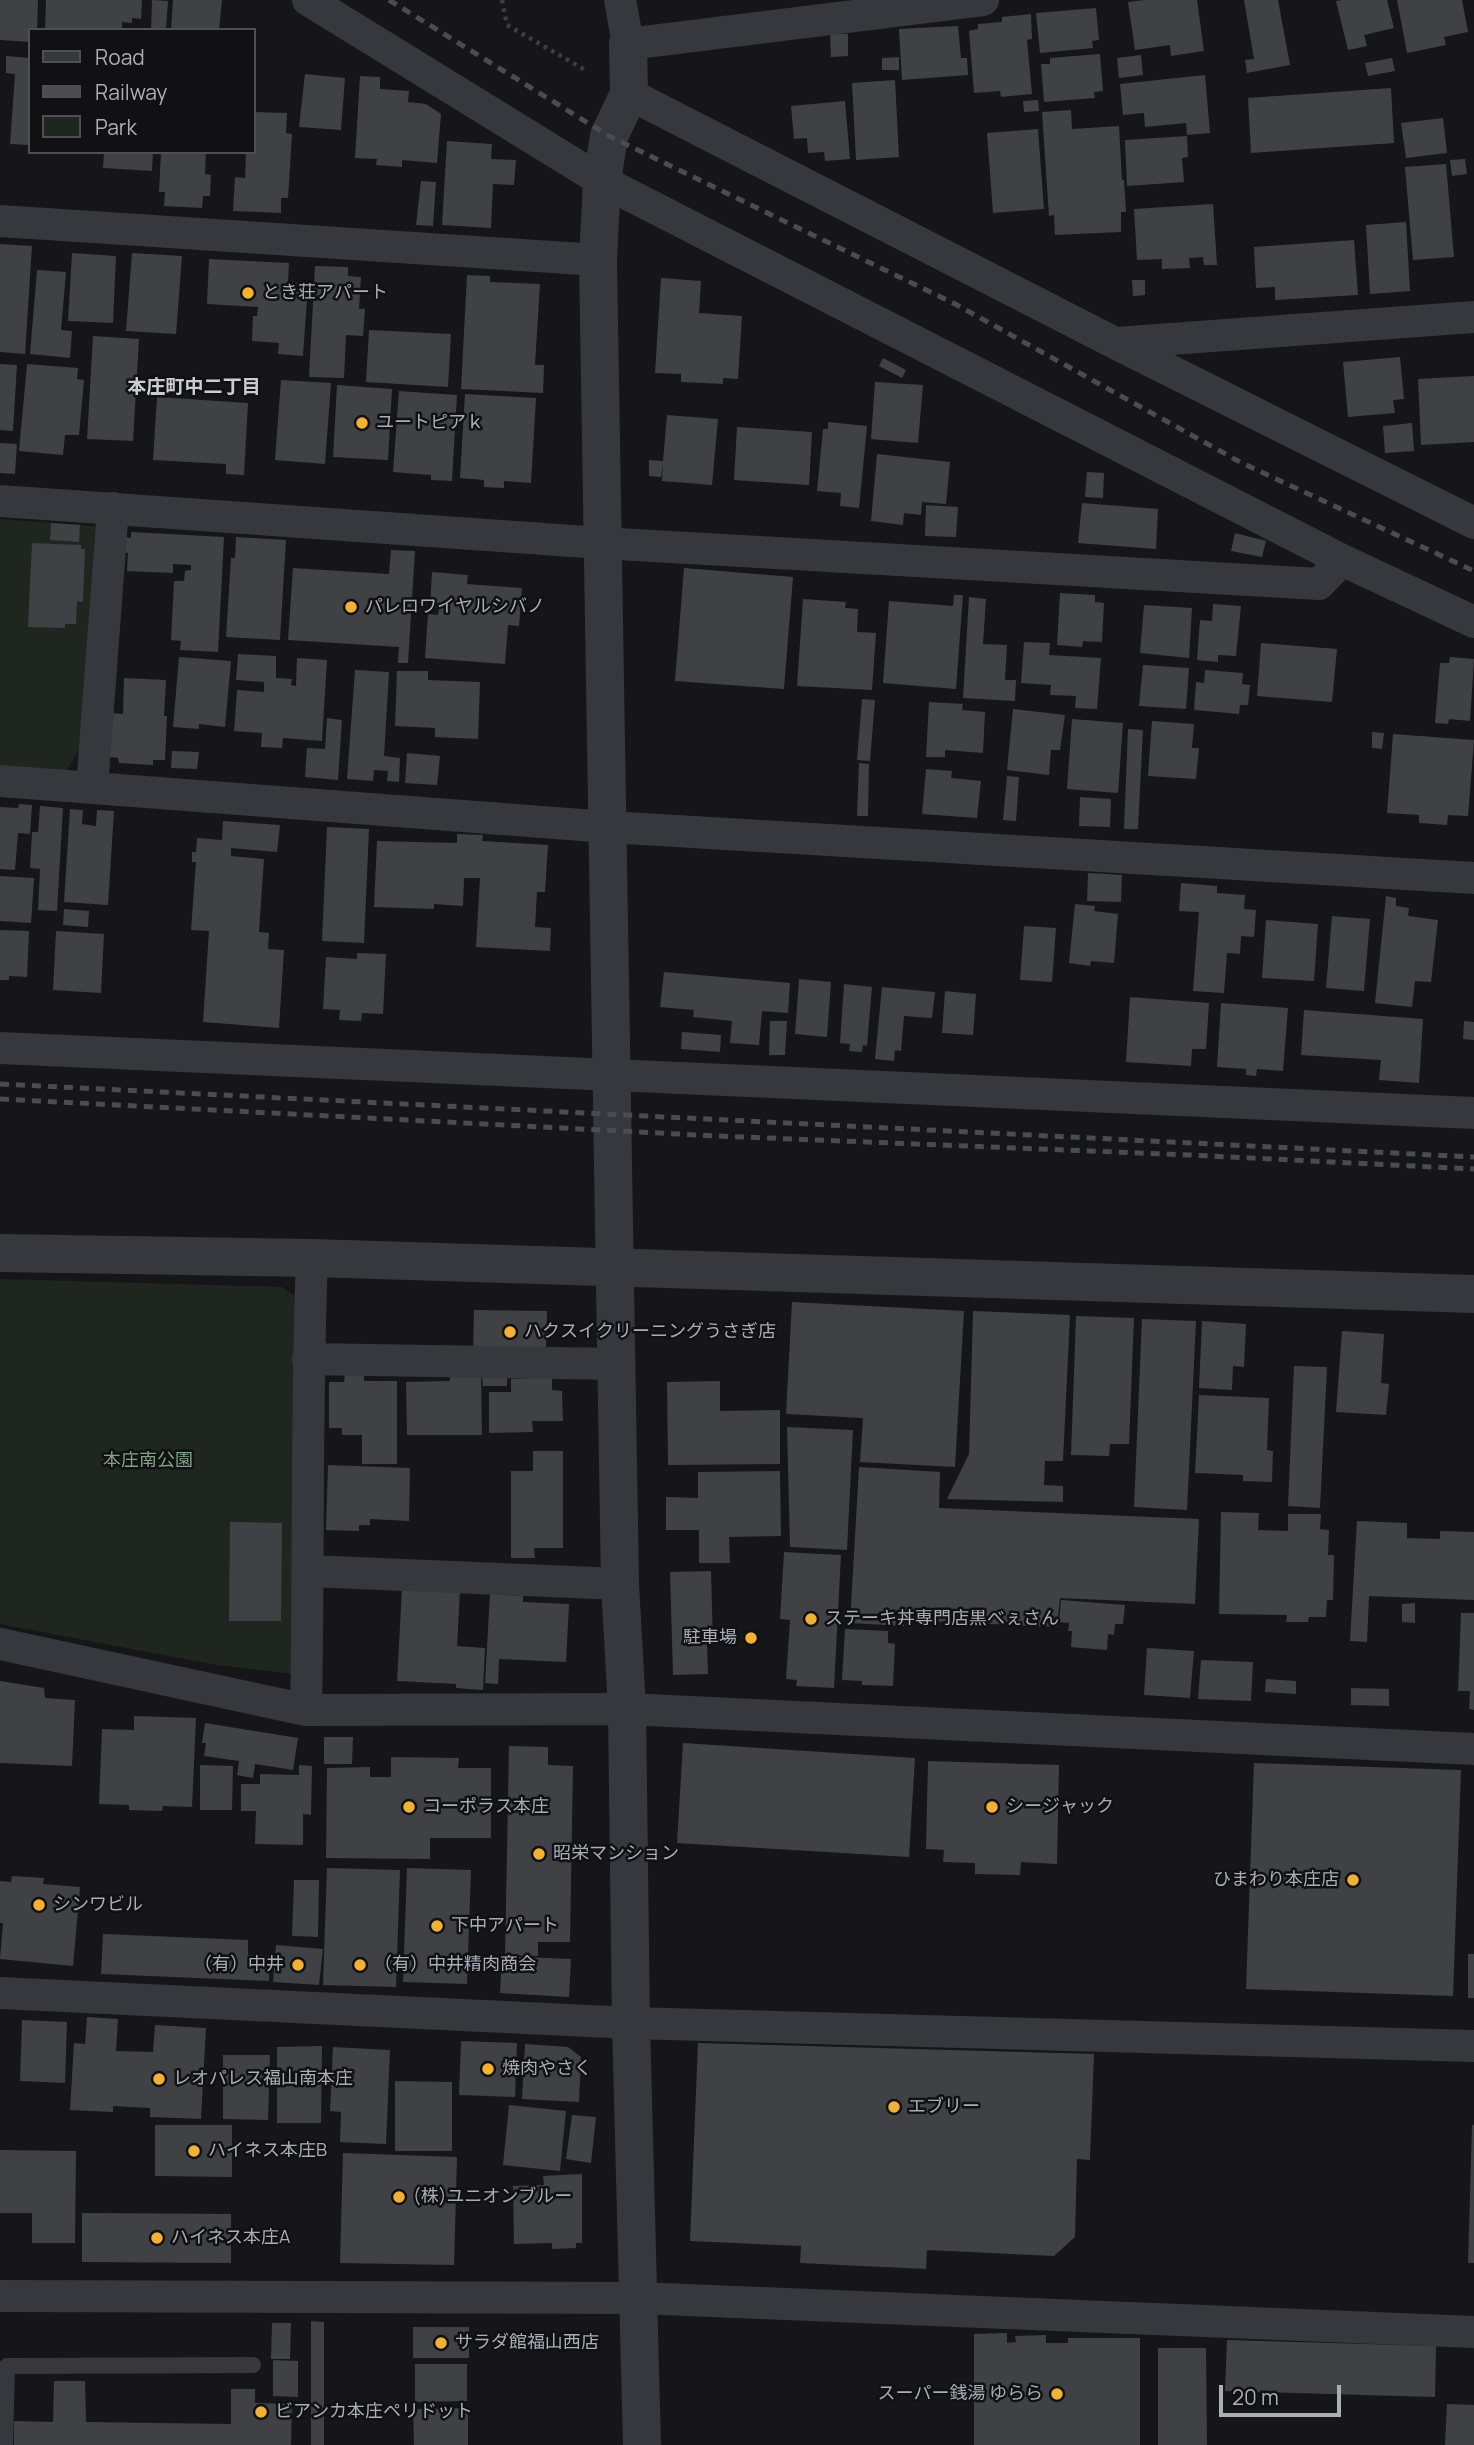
<!DOCTYPE html>
<html>
<head>
<meta charset="utf-8">
<style>
  body { margin:0 }
  #map { position:relative; width:1474px; height:2445px; overflow:hidden; background:#161618; font-family:Manrope,sans-serif }
  canvas { display:block }
  .legend { position:absolute; left:28px; top:28px; width:228px; height:126px; box-sizing:border-box; background:#111113; border:2px solid #4d4f55; margin:0; padding:9px 12px; list-style:none; font-size:21px; color:#a8adb8 }
  .legend li { display:flex; align-items:center; gap:14px; height:35px }
  .legend b { width:35px; border:2px solid #4d4f55 }
  .scale { position:absolute; left:1219px; top:2385px; width:122px; height:32px; box-sizing:border-box; border:4px solid #a8adb8; border-top:0; padding-left:9px; font-size:21px; line-height:24px; white-space:nowrap; color:#a8adb8; -webkit-text-stroke:5px #111113; paint-order:stroke }
</style>
</head>
<body>
<div id="map">
<canvas width="1474" height="2445"></canvas>
<ul class="legend">
<li><b style="height:9px;background:#37383d"></b>Road</li>
<li><b style="height:9px;background:#4a4c52"></b>Railway</li>
<li><b style="height:19px;background:#1e261f"></b>Park</li>
</ul>
<div class="scale">20 m</div>
</div>
<script>
const c = document.querySelector('canvas').getContext('2d');
c.lineJoin = 'round';
function fill(path, color) {
  c.fillStyle = color;
  c.fill(path, 'evenodd');
}
function strokePath(path, color, width, dash) {
  c.strokeStyle = color;
  c.lineWidth = width;
  c.lineCap = dash ? 'butt' : 'round';
  c.setLineDash(dash || []);
  c.stroke(path);
}
function write(font, color, halo, rows, align = 'center') {
  c.font = font + ' Manrope,"Noto Sans JP",sans-serif';
  c.lineWidth = 5;
  c.setLineDash([]);
  c.textBaseline = 'middle';
  c.strokeStyle = halo;
  c.fillStyle = color;
  for (const [text, x, y, turn = 0] of rows) {
    c.save();
    c.translate(x, y);
    c.rotate((+turn || 0) * Math.PI / 180);
    c.textAlign = isNaN(turn) ? turn : align;
    if (halo) c.strokeText(text, 0, 0);
    c.fillText(text, 0, 0);
    c.restore();
  }
}
const green = new Path2D(`
  M0 519 95 526 81 747 66 771 0 766Z
  M0 1279 282 1287 297 1298 294 1674 216 1665 0 1624Z`);
const building = new Path2D(`
  M0 0H38L37 30H30V42L0 40Z
  M46 0H142L141 19 132 18V23L122 22V30H45Z
  M152 0 168 1 166 30H151Z
  M173 0H222L219 30H171Z
  M1145 0H1197L1204 51 1171 56 1170 45 1135 50 1128 2Z
  M1244 0H1278L1290 65 1247 73 1245 60 1254 59Z
  M1342 0H1387L1394 28 1364 35 1367 46 1348 50 1336 1Z
  M1397 0H1462L1468 32 1444 37 1446 45 1407 53Z
  M1096 8 1099 40 1092 41 1093 48 1040 53 1036 13Z
  M1031 14 1032 39 1027 40 1032 94 1001 97 1000 91 974 93 969 31 978 29V24L1002 22V17Z
  M958 26 961 58H967L968 75 902 80 899 29Z
  M830 34H848V56L831 57Z
  M1100 54 1103 91 1094 92 1095 98 1044 102 1041 64H1050V58Z
  M1141 55 1143 75 1119 78 1117 58Z
  M6 56 30 58V145L10 144 15 74 6 73Z
  M899 57V70H882V58Z
  M1392 58 1395 71 1368 76 1365 63Z
  M305 74 345 78 341 130 299 127Z
  M1205 75 1210 133 1187 135 1186 123 1145 127 1144 113 1123 115 1120 84Z
  M360 76 380 77V89L409 91 408 102 426 104 441 114 437 163 402 160V167L376 165 377 159 355 158Z
  M895 80 899 157 856 160 852 83Z
  M1391 88 1394 143 1251 153 1248 98Z
  M1038 100 1039 111 1024 112 1023 101Z
  M845 101 850 159 825 161 824 152 808 153 807 138 794 139 791 106Z
  M1071 110 1072 129 1119 126 1122 180H1124L1126 212H1121V232L1055 235 1054 215 1049 216 1042 112Z
  M254 112 287 113 286 133 292 134 290 167 288 198H281V213L233 211 235 177 245 178 246 152H254Z
  M1443 118 1447 153 1406 158 1401 123Z
  M1038 129 1044 209 993 213 987 133Z
  M1187 136 1188 157 1182 158 1184 182 1127 186 1125 140Z
  M447 141 492 144 491 159 516 160 514 185 493 184 491 228 442 225Z
  M104 152H153L152 171 103 168Z
  M161 152H206L205 174 211 175 210 196H203L202 208 164 206 165 192H159Z
  M1465 159 1467 174 1452 176 1450 160Z
  M1446 164 1454 257 1413 260 1405 167Z
  M421 181 436 182 433 226 416 225Z
  M1213 204 1217 265H1204L1203 257 1189 258 1190 268 1162 269V259L1137 260 1134 209Z
  M1406 222 1410 291 1370 294 1366 225Z
  M1354 240 1358 295 1275 300V287L1256 288 1254 247Z
  M0 244 32 246 25 354 0 352Z
  M72 253 116 256 113 323 68 321Z
  M132 253 182 256 176 334 126 331Z
  M209 259 289 263 288 282 308 284 303 356 278 354 279 343 252 341 253 316H257L258 307 207 304Z
  M315 266 348 267V276L361 277 359 309H365L363 336 346 335 344 378 309 377Z
  M37 270 66 272 61 330 72 331 70 358 30 354Z
  M467 275 490 276V282L540 284 535 365H544L543 393 461 389Z
  M661 278 701 281 699 313 742 316 738 379 723 378V384L681 382V374L655 373Z
  M1132 280H1145V295L1133 296Z
  M369 330 451 334 448 387 366 382Z
  M93 336 139 339 133 441 87 439Z
  M1400 357 1404 399 1393 400 1395 413 1348 417 1343 362Z
  M883 358 906 370 902 378 879 366Z
  M0 364 17 365 13 431 0 430Z
  M27 364 78 368 77 379 84 380 79 435H65L63 455 19 451Z
  M1474 376V442L1421 445 1418 379Z
  M281 380 331 383 325 464 275 460Z
  M875 382 923 385 918 443 871 439Z
  M337 385 392 389 388 460 333 457Z
  M399 391 457 395 452 481 431 480V475L393 472Z
  M465 394 536 398 531 483 504 481V488L484 487V480L460 478Z
  M157 397 248 403 244 475 226 474V464L153 460Z
  M667 415 718 419 712 485 662 481 663 464 661 477 649 476V460L663 461Z
  M828 422 867 426 859 508 840 506 841 493 817 491 823 429H828Z
  M1412 423 1414 451 1385 453 1383 426Z
  M737 427 812 432 809 485 734 480Z
  M0 443 17 444 15 474 0 473Z
  M877 454 950 462 946 504 922 502 921 515 904 513 903 525 871 521Z
  M1087 472 1104 473 1103 498 1085 497Z
  M1082 503 1158 509 1156 549 1078 543Z
  M926 505 958 507 956 537 925 536Z
  M51 523 80 525 79 542 50 540Z
  M131 532 224 537 218 652 180 650 181 641 171 640 174 581H184L185 571 191 570V565L173 564V573L127 571 128 553 123 552 124 537 131 538Z
  M1235 533 1266 541 1262 557 1231 551Z
  M236 537 286 540 280 640 226 637 231 558H235Z
  M32 543 81 545V549H85L83 602 77 601 76 624H65V628L28 627Z
  M391 550 415 551 408 663H398L399 647 288 640 293 568 389 574Z
  M684 568 793 577 784 689 675 681Z
  M432 572 468 575 467 584 522 588 519 626 508 625 505 664 425 658 428 614 438 615 439 608 430 607Z
  M1060 593 1095 595V602L1104 603 1102 642 1083 641 1082 647 1057 645Z
  M954 595H963L956 689 883 683 889 601 953 606Z
  M969 597 986 599 983 644 1007 645 1005 680H1016L1015 701 963 698Z
  M803 599 846 602 845 608 858 609 857 632 876 633 872 690 797 686Z
  M1213 604 1241 606 1236 656 1218 655V662L1197 660 1200 620 1212 621Z
  M1144 605 1192 608 1189 658 1140 653Z
  M1024 642 1050 643 1049 655 1101 658 1097 709 1075 708 1076 696 1050 695 1051 685 1021 683Z
  M1261 643 1337 649 1332 702 1257 696Z
  M238 654 276 656V678L292 679 291 685 296 686 297 658 327 660 322 741 283 738 282 748 261 747 262 733 234 731 237 690 264 692V682L236 680Z
  M179 657 231 661 225 727 199 724V729L173 727Z
  M1450 657 1474 659 1470 721 1449 719 1448 724 1435 723 1440 663H1449Z
  M1143 665 1189 668 1186 709 1139 706Z
  M355 670 389 672 384 756 400 758 399 782 387 781 388 771 374 770 373 781 347 779Z
  M1205 670 1243 673 1242 684 1250 685 1248 705H1240L1239 714 1194 710 1196 682 1204 683Z
  M397 671H428V680L480 682 478 739 435 737V728L395 726Z
  M124 678 166 680 164 716H167L165 760H153V765L119 763 118 758 109 757 111 713 123 714Z
  M862 699 875 700 870 761 857 760Z
  M929 702 963 704 962 710 985 712 983 753 945 750V757H926Z
  M1013 709 1065 715 1060 750H1051L1049 775 1007 770Z
  M327 718 342 720 338 780 305 777 307 748 325 749Z
  M1072 719 1123 723 1118 793 1067 789Z
  M1152 721 1194 724 1192 748H1199L1196 779 1148 776Z
  M1128 729 1143 730 1138 829H1124Z
  M1372 732 1384 733 1382 749 1372 748Z
  M1393 734 1474 740 1468 816 1448 815 1447 825 1419 823V815L1387 813Z
  M172 751 199 752 197 769 171 768Z
  M407 753 440 756 437 785 405 783Z
  M859 763 869 764 868 816H857Z
  M926 769 952 771 951 778 981 781 977 818 922 814Z
  M1007 776 1019 777 1016 821 1003 820Z
  M1080 797 1111 799 1110 827 1079 826Z
  M19 804 32 805 30 834 18 833 15 870 0 869V807L18 808Z
  M40 806 63 808 57 911 38 910 40 869 30 868 32 832H38Z
  M70 809 83 810 82 824 96 826 97 810 114 811 108 905 64 902Z
  M223 821 280 825 277 852 231 848V856L264 859 259 932 269 933 268 949 284 950 279 1028 203 1022 209 931 191 930 196 862H192V852H196L197 838 222 840Z
  M327 827 369 829 364 943 322 941Z
  M457 834 483 835 482 841 548 845 545 892H537L535 927 551 928 550 951 476 947 480 878H464L463 906 434 904V909L374 907 377 841 457 843Z
  M1088 873 1122 875 1121 902 1087 901Z
  M0 876 34 878 31 923 0 921Z
  M1181 883 1217 886V893L1245 895 1244 909 1256 910 1254 937 1241 936 1240 954 1227 953 1224 993 1193 991 1199 912 1179 911Z
  M1386 896 1396 898V906L1409 908 1408 916 1438 920 1431 982 1415 981 1412 1007 1375 1003Z
  M1075 904 1095 906 1094 911 1118 914 1114 963 1091 961 1090 966 1069 963Z
  M64 909 89 911 88 927 63 925Z
  M1332 916 1370 919 1364 991 1326 988Z
  M1266 920 1318 924 1314 981 1262 978Z
  M1024 926 1056 928 1052 982 1020 980Z
  M0 930 29 931 27 977 9 976V980H0Z
  M56 931 104 934 101 993 53 990Z
  M357 953 386 954 383 1014 362 1013 361 1021 339 1020 340 1010 323 1009 326 957 357 959Z
  M664 972 790 983 788 1013 762 1011 759 1045 730 1043 732 1021 693 1017 694 1010 660 1007Z
  M799 979 831 982 827 1037 795 1034Z
  M844 984 872 987 867 1046 863 1045 862 1052 849 1051 850 1044 840 1043Z
  M882 987 935 992 932 1018 904 1016 901 1051 895 1050 894 1061 875 1059Z
  M945 991 976 994 973 1035 942 1033Z
  M1130 997 1209 1003 1206 1049H1192L1191 1066 1126 1062Z
  M1221 1003 1288 1008 1283 1071 1257 1069 1256 1076 1246 1075V1069L1217 1067Z
  M1304 1010 1423 1019 1419 1083 1379 1080 1381 1060 1301 1055Z
  M770 1021H787L785 1055H769Z
  M1464 1021 1474 1022V1040L1463 1039Z
  M682 1032 721 1035 720 1052 681 1049Z
  M792 1302 964 1311 955 1467 860 1462 863 1418 786 1414Z
  M474 1310 547 1311 546 1354 473 1352Z
  M973 1311 1070 1315 1063 1461H1045L1044 1485 1063 1486V1502L947 1499 969 1454Z
  M1076 1316 1134 1318 1129 1444H1110L1109 1456 1071 1455Z
  M1142 1319 1196 1321 1187 1510 1134 1507Z
  M1202 1321 1246 1324 1244 1367 1233 1366 1232 1390 1199 1388Z
  M1342 1331 1384 1334 1381 1383 1389 1384 1386 1415 1336 1412Z
  M1294 1366 1327 1367 1320 1508 1288 1506Z
  M364 1373V1381H397V1464H362V1435H342V1428H329V1382H344L345 1374Z
  M481 1375 482 1435H407L406 1382 450 1381V1376Z
  M482 1377H507V1386H483Z
  M552 1377V1390L562 1391 563 1421H532L533 1432 489 1433V1392H511V1379Z
  M720 1381V1411L780 1410V1464L668 1465 667 1382Z
  M1199 1395 1269 1398 1267 1450 1273 1451 1272 1482 1243 1481V1475L1195 1473Z
  M787 1427 853 1430 847 1550 790 1547Z
  M533 1451H563V1548H534L535 1558H511V1471H533Z
  M328 1465 410 1468 409 1521 370 1519V1525H359V1531L326 1530Z
  M859 1467 940 1472 939 1508 1199 1519 1195 1604 1060 1598 1057 1627 904 1620V1626L850 1623Z
  M780 1471 781 1536 729 1537 730 1563H699V1530H666V1497L698 1498V1472Z
  M1221 1512 1259 1513 1258 1530 1288 1531V1514H1321L1320 1529 1329 1530 1328 1555H1334L1333 1600H1327L1326 1617H1309L1308 1622H1286L1287 1615 1219 1614Z
  M1357 1521 1407 1523V1538L1440 1539V1531L1474 1532V1600L1369 1596 1367 1642 1350 1641Z
  M230 1522 282 1523 281 1621H229Z
  M784 1552 841 1555 834 1688 796 1686 797 1680 786 1679 790 1620 780 1619Z
  M711 1571 713 1645H707L708 1674 673 1675 670 1572Z
  M402 1589 460 1591 457 1646 485 1648 483 1690 456 1688V1684L397 1681Z
  M490 1594 523 1596V1602L569 1604 566 1662 499 1659 498 1684 485 1683Z
  M1061 1600 1125 1605 1123 1624H1115L1114 1635 1108 1634 1107 1650 1071 1647 1072 1631H1068L1069 1623 1059 1622Z
  M1415 1603V1623L1402 1622V1604Z
  M1461 1613H1474V1710L1469 1709 1470 1691H1458Z
  M845 1629 888 1631V1643L895 1644 893 1686 862 1685V1681L842 1680Z
  M1147 1648 1194 1651 1190 1698 1144 1695Z
  M1201 1660 1253 1662 1251 1701 1198 1699Z
  M1266 1679 1296 1681V1694L1265 1692Z
  M0 1681 44 1688 45 1698 75 1700 72 1766 0 1763Z
  M1351 1688 1389 1689V1706L1351 1705Z
  M134 1716 196 1718 192 1807 163 1806 162 1811 129 1810V1805L99 1804 102 1729 134 1730Z
  M205 1723 298 1738 293 1770 255 1764 253 1778 237 1775 239 1761 204 1756 206 1743H202Z
  M324 1737H353L352 1764H324Z
  M683 1743 915 1758 909 1857 677 1843Z
  M509 1746 548 1747V1765L573 1766 570 1942H538V1956L505 1955Z
  M391 1757 459 1758 458 1768H491V1838H430V1859L326 1858 327 1768 370 1767V1777H391Z
  M928 1761 1059 1765 1057 1864 1021 1862 1020 1875 975 1874V1863L943 1862 944 1850 926 1849Z
  M1254 1763 1461 1770 1453 1996 1246 1989Z
  M200 1765 233 1766 232 1810H200Z
  M299 1765 312 1766 311 1815 303 1814V1845L255 1844 256 1811H241V1784H260V1774L299 1775Z
  M327 1868 400 1870 396 1987 323 1985Z
  M407 1868 471 1870 467 1984 403 1982Z
  M12 1876 44 1878 43 1884 80 1887 73 1966 0 1959 3 1923H0V1881L11 1882Z
  M294 1880H319L318 1937 292 1936Z
  M103 1934 248 1940V1955L270 1956 269 1981 101 1974Z
  M276 1945 323 1949 319 1985 273 1982Z
  M1468 1954H1474V1998H1468Z
  M502 1956 571 1959 569 1997 500 1993Z
  M87 2017 118 2019 116 2051 153 2052 155 2025 206 2028 201 2119 150 2117V2108L113 2106V2112L70 2110 74 2043 85 2044Z
  M22 2020 67 2022 65 2083 20 2081Z
  M461 2041 517 2043 515 2097 459 2095Z
  M698 2043 1094 2054 1090 2160 1077 2159 1075 2237 1054 2256 927 2250 926 2269 800 2263 801 2246 690 2241Z
  M525 2044 568 2047 581 2057 579 2102 522 2099Z
  M322 2046 321 2123H277V2047Z
  M333 2047 390 2050 386 2144 340 2142 341 2112 330 2111Z
  M223 2055H270L268 2120 223 2119Z
  M395 2081 452 2082V2151H395Z
  M509 2105 566 2111 560 2171 503 2165Z
  M572 2115 596 2117 591 2163 566 2159Z
  M155 2125H232V2177L155 2176Z
  M1472 2125H1474V2263H1468Z
  M0 2150 76 2151 75 2243H32V2213H0Z
  M343 2153 457 2157 454 2265 340 2263Z
  M582 2174V2243H576V2248L552 2249V2243L514 2244 513 2186 544 2185 543 2176Z
  M82 2213 231 2214V2263L82 2262Z
  M311 2321 324 2322V2445H311Z
  M272 2323H291L290 2359H271Z
  M413 2327H469V2358H413Z
  M1007 2333V2343L1016 2342 1015 2336 1046 2335V2343H1068V2338H1140V2445H974V2334Z
  M1227 2340 1436 2346 1435 2397 1225 2391Z
  M1158 2348H1206L1207 2445H1158Z
  M273 2360 298 2361V2397L273 2396Z
  M415 2364H467V2401L415 2402Z
  M54 2381H85L86 2422 231 2424V2389H255V2403L292 2404 291 2445H14V2421L53 2422Z
  M1447 2404 1474 2405V2445H1445Z
  M468 2408V2445H414L413 2409Z`);
const path = new Path2D(`
  M502 0 507 25 587 71`);
const service = new Path2D(`
  M5 2445 7 2366 253 2365`);
const minor = new Path2D(`
  M308 0 602 181 1342 560 1474 622
  M620 0 628 44 983 0
  M629 94 1115 343 1474 523
  M0 221 598 260
  M1116 343 1474 317
  M0 501 601 543 1319 584 1342 560
  M0 781 608 827 1474 878
  M92 787 113 508
  M0 1048 1474 1113
  M308 1359 616 1364
  M309 1571 620 1584
  M0 1644 306 1710 627 1709 1474 1749
  M306 1710C309 1559 306 1408 312 1258
  M0 1993 631 2023 1474 2046
  M0 2296 638 2298 1474 2332`);
const tertiary = new Path2D(`
  M628 44 629 94 609 136 602 181 598 260 620 1584 627 1709 631 2023 642 2445
  M0 1253 312 1258 1474 1294`);
const rail = new Path2D(`
  M389 0 609 136 957 305 1240 462 1474 571
  M0 1084 1474 1157
  M0 1099 717 1136 1190 1155 1474 1169`);
const markers = [
  [248,293,7,"#f2b134"],
  [362,423,7,"#f2b134"],
  [351,607,7,"#f2b134"],
  [510,1332,7,"#f2b134"],
  [811,1619,7,"#f2b134"],
  [751,1638,7,"#f2b134"],
  [409,1807,7,"#f2b134"],
  [992,1807,7,"#f2b134"],
  [539,1854,7,"#f2b134"],
  [1353,1880,7,"#f2b134"],
  [39,1905,7,"#f2b134"],
  [437,1926,7,"#f2b134"],
  [298,1965,7,"#f2b134"],
  [360,1965,7,"#f2b134"],
  [488,2069,7,"#f2b134"],
  [159,2079,7,"#f2b134"],
  [894,2107,7,"#f2b134"],
  [194,2151,7,"#f2b134"],
  [399,2197,7,"#f2b134"],
  [157,2238,7,"#f2b134"],
  [441,2343,7,"#f2b134"],
  [1057,2394,7,"#f2b134"],
  [261,2412,7,"#f2b134"]
];
const poiNames = [
  ["とき荘アパート",262,293],
  ["ユートピアｋ",376,423],
  ["パレロワイヤルシバノ",365,607],
  ["ハクスイクリーニングうさぎ店",524,1332],
  ["ステーキ丼専門店黒べぇさん",825,1619],
  ["駐車場",737,1638,"right"],
  ["コーポラス本庄",423,1807],
  ["シージャック",1006,1807],
  ["昭栄マンション",553,1854],
  ["ひまわり本庄店",1339,1880,"right"],
  ["シンワビル",53,1905],
  ["下中アパート",451,1926],
  ["（有）中井",284,1965,"right"],
  ["（有）中井精肉商会",374,1965],
  ["焼肉やさく",502,2069],
  ["レオパレス福山南本庄",173,2079],
  ["エブリー",908,2107],
  ["ハイネス本庄B",208,2151],
  ["(株)ユニオンブルー",413,2197],
  ["ハイネス本庄A",171,2238],
  ["サラダ館福山西店",455,2343],
  ["スーパー銭湯 ゆらら",1043,2394,"right"],
  ["ビアンカ本庄ペリドット",275,2412]
];
const parkNames = [
  ["本庄南公園",148,1461]
];
const neighbourhoodNames = [
  ["本庄町中二丁目",194,388]
];
fill(green, '#1e261f');
fill(building, '#404145');
strokePath(path, '#3d3f44', 4.5, [3.5, 5]);
strokePath(service, '#37383d', 16);
strokePath(minor, '#37383d', 32);
strokePath(tertiary, '#37383d', 38);
strokePath(rail, '#4a4c52', 5, [9, 7]);
for (const [x, y, r, color] of markers) {
  const dot = new Path2D();
  dot.arc(x, y, r, 0, 2 * Math.PI);
  c.fillStyle = color;
  c.fill(dot);
  strokePath(dot, '#111113', 2.5);
}
write('18px', '#a8adb8', '#111113', poiNames, 'left');
write('18px', '#7fa381', '#111113', parkNames);
write('bold 19px', '#c9ccd4', '#111113', neighbourhoodNames);
</script>
</body>
</html>
